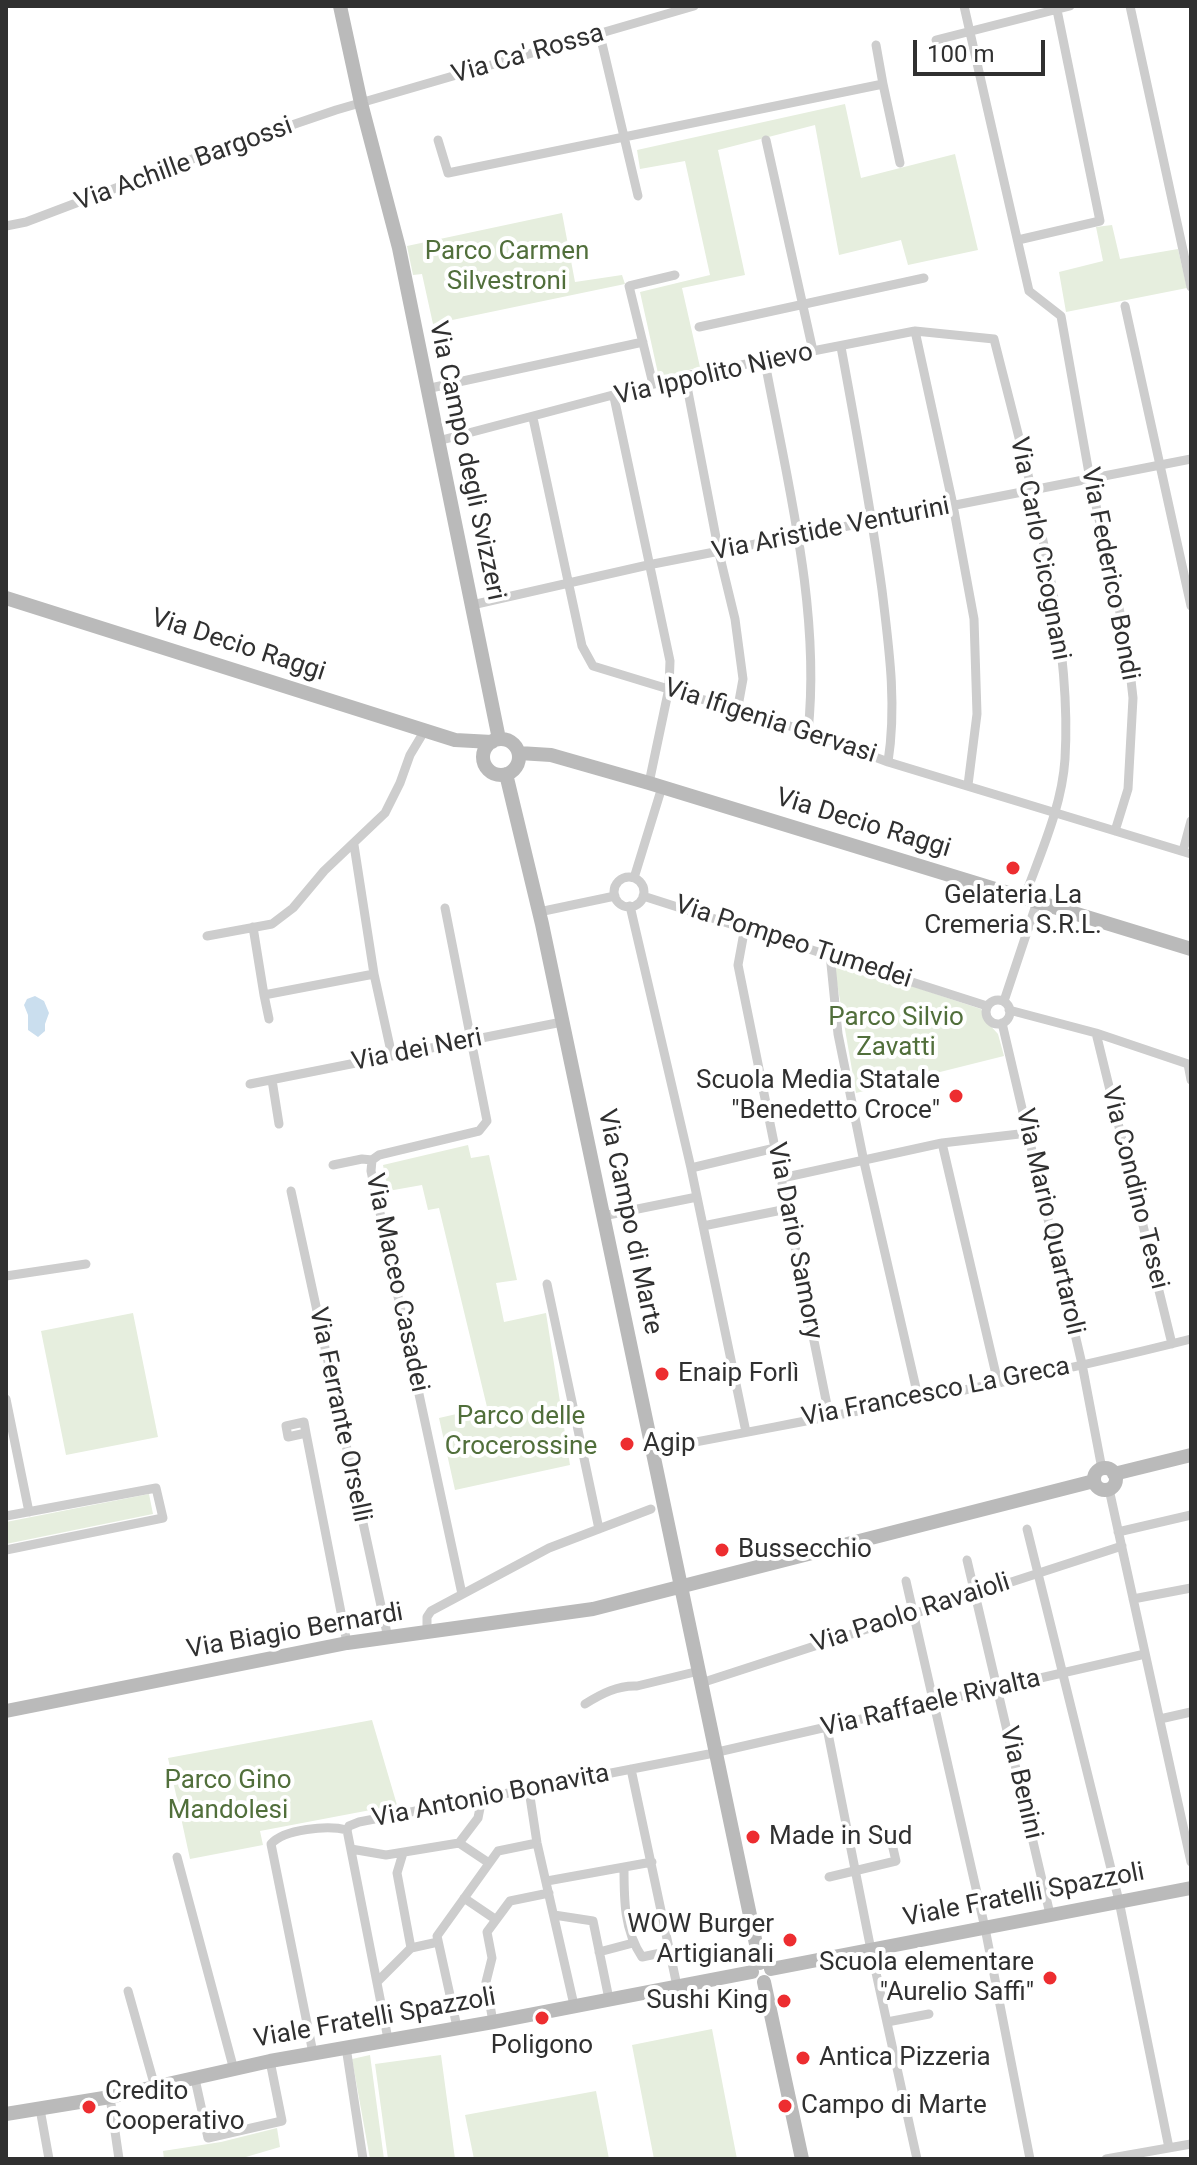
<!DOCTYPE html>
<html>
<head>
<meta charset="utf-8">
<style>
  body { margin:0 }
  #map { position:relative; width:1197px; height:2165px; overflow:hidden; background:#fff; font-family:Roboto,sans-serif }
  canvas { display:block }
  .frame { position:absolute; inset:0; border:8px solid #303030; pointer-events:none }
  .scale { position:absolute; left:913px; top:40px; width:132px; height:36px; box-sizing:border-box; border:4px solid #303030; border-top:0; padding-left:10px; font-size:24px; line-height:28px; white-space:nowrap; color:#303030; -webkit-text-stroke:6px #fff; paint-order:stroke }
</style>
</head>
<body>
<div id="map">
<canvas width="1197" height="2165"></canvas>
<div class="frame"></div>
<div class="scale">100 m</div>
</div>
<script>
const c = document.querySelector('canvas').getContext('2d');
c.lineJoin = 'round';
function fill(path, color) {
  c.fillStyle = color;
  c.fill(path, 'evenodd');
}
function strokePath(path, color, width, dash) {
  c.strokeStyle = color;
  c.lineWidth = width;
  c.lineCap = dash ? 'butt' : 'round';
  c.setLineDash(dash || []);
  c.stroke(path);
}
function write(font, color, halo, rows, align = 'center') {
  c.font = font + ' Roboto,sans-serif';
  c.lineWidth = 8;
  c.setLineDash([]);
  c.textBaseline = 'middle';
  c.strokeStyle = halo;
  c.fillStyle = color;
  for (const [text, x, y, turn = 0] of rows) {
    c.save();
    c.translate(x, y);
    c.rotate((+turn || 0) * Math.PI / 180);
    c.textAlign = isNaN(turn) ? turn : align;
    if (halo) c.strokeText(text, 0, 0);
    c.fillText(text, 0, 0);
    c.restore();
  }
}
const green = new Path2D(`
  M845 104 861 178 955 154 978 250 908 265 901 240 839 255 815 125 718 150 745 275 682 288 700 367 659 378 640 292 710 275 685 161 640 169 637 150Z
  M562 213 575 282 622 275 625 284 433 324 422 274 413 275 407 246Z
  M1112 225 1120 259 1178 249 1187 288 1066 312 1059 272 1103 261 1096 227Z
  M833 960 981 1009 987 1022 998 1034 1004 1056 856 1093Z
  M468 1145 471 1158 489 1155 517 1280 496 1283 504 1322 546 1313 570 1465 455 1490 439 1418 487 1407 439 1208 428 1210 422 1185 388 1191 383 1165Z
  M133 1313 158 1437 66 1455 41 1331Z
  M149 1494 153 1514 6 1544V1522Z
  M372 1720 397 1805 260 1831 263 1845 190 1859 168 1758Z
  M712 2029 737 2159H654L632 2045Z
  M370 2055 384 2159H370L352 2059Z
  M441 2055 455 2159H388L375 2064Z
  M596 2091 609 2159H474L465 2115Z
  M277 2128 280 2147 239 2159H164L163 2151 221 2142Z`);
const water = new Path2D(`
  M35 996 44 1001 49 1013 45 1024V1031L38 1037 28 1030V1015L24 1005 27 999Z`);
const street = new Path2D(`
  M964 6 1029 291 1061 316 1090 479 1127 644 1133 698 1128 789 1115 831
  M1130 6 1191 287
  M600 35 638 196
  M936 40 1070 6
  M876 45 883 84
  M438 140 448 173 883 84 900 163
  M766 140 813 351
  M6 226 26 222 195 158 336 110 694 6
  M1018 240 1100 221 1057 10
  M1125 306 1191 606
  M699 327 924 278
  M915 331 953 505 974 619 977 714 968 785
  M841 347C856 428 871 509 882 590 889 648 897 704 888 762
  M765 362C787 481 821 611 808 732
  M685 376 719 553 735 619 743 679 737 712
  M653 384 629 286 675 275
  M426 389 643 342
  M614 397 670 661 669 688 649 783
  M533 418 582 646 593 666 806 731 888 762 1191 854
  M438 441 685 376 915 331 994 339C1026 467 1073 627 1065 759 1062 807 1040 854 1024 899
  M472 605 648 565 1191 459
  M354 845 374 974 392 1056
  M1183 851 1191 821
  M614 892a15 15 0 1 1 30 0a15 15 0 1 1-30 0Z
  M634 878 662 787
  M643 896 987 1006
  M630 906 691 1168 746 1432
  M539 912 615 896
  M253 927 264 995 374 974
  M745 927 738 965 829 1415
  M207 936 272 924 293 908 324 871 385 813 400 783 410 755 425 730
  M830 954 838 1034 864 1162 919 1401
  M264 995 269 1019
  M986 1012a12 12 0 1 1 24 0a12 12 0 1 1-24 0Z
  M1004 1001 1037 902
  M1009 1010 1096 1033 1191 1065
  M1002 1023 1082 1364 1102 1469
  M1096 1033 1172 1344
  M1188 1064 1191 1080
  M272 1080 279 1124
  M250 1084 562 1022
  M942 1143 998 1383
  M372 1160 371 1171 462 1594
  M333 1165 362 1159 372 1160 379 1155 479 1131 487 1121 445 908
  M691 1168 775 1148
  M782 1178 942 1143 1028 1133
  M291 1191 388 1638
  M603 1216 697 1197
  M703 1226 787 1209
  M6 1276 86 1264
  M547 1284 599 1529
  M6 1399 29 1512
  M306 1433 304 1422 286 1426 288 1437 306 1433 347 1643
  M680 1445C851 1412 1022 1382 1191 1339
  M1109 1489 1191 1862
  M6 1516 156 1488 163 1518 6 1550
  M1027 1529 1119 1901 1169 2148
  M1118 1532 1191 1515
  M967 1560 1050 1914
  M906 1581 985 1928 1030 2159
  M1133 1599 1191 1588
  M427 1632V1617L431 1611 549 1548 651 1509
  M701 1683 1122 1546
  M585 1704C601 1694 618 1685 637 1686L699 1671
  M1160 1719 1191 1712
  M827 1728 871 1950 917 2159
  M631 1769 677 1986
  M529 1790 537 1843 574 2005
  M347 1830 349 1826 359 1822 709 1754 1145 1654
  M347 1830 388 2039
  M459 1843 489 1863
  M351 1849 386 1855 459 1843 478 1818 482 1798
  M403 1853 397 1873 411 1948
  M177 1857 234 2070
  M624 1868C624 1900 624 1930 642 1957L670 1951
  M829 1877 896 1861 890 1835
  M547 1881 652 1862
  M464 1898 495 1919
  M554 1915 593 1921 609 1999
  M411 1948 438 1942
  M599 1952 633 1943
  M377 1982 411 1948
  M128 1991 155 2087
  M493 2022 486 1982 492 1958 487 1932 510 1901 549 1893
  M887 2022 929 2014
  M457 2027 437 1936 498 1851 537 1843
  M346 2047 363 2159
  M313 2053 271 1844C284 1829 328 1825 347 1830
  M195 2079 208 2138 282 2121 270 2061
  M110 2097 119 2159
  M40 2109 49 2159
  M1106 2159 1191 2144`);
const secondary = new Path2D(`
  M340 6 361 103 399 248 499 739
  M6 598 455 740 492 742
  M483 757a18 18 0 1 1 36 0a18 18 0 1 1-36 0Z
  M519 753 551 755 649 783 1191 949
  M506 774 542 924 760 1963
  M1094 1479a11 11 0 1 1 22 0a11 11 0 1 1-22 0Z
  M1114 1474 1191 1455
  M6 1711 347 1643 593 1609 1094 1481
  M771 1969 1191 1888
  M764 1982 802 2159
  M6 2114 110 2097 270 2061 493 2022 752 1972`);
const markers = [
  [1013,868,8,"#ed2d30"],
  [956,1096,8,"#ed2d30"],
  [662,1374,8,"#ed2d30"],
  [627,1444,8,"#ed2d30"],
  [722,1550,8,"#ed2d30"],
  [753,1837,8,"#ed2d30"],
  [790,1940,8,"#ed2d30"],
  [1050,1978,8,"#ed2d30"],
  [784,2001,8,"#ed2d30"],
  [542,2018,8,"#ed2d30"],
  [803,2058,8,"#ed2d30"],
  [785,2106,8,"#ed2d30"],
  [89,2107,8,"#ed2d30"]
];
const streetNames = [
  ["Via Ca' Rossa",528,55,-16],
  ["Via Achille Bargossi",184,165,-20],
  ["Via Ippolito Nievo",714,375,-13],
  ["Via Campo degli Svizzeri",466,461,78],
  ["Via Aristide Venturini",831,530,-11],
  ["Via Carlo Cicognani",1039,549,79],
  ["Via Federico Bondi",1109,574,79],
  ["Via Decio Raggi",238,646,18],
  ["Via Ifigenia Gervasi",770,722,18],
  ["Via Decio Raggi",863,824,17],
  ["Via Pompeo Tumedei",793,943,18],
  ["Via dei Neri",417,1051,-11],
  ["Via Condino Tesei",1134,1188,76],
  ["Via Campo di Marte",629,1222,78],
  ["Via Mario Quartaroli",1049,1222,77],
  ["Via Dario Samory",794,1241,79],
  ["Via Maceo Casadei",396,1283,78],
  ["Via Francesco La Greca",936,1393,-11],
  ["Via Ferrante Orselli",339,1415,78],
  ["Via Paolo Ravaioli",911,1614,-18],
  ["Via Biagio Bernardi",295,1632,-10],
  ["Via Raffaele Rivalta",931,1704,-13],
  ["Via Benini",1020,1783,77],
  ["Via Antonio Bonavita",491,1797,-11],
  ["Viale Fratelli Spazzoli",1024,1896,-11],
  ["Viale Fratelli Spazzoli",375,2019,-10]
];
const parkNames = [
  ["Parco Carmen",507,252],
  ["Silvestroni",507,282],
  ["Parco Silvio",896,1018],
  ["Zavatti",896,1048],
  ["Parco delle",521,1417],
  ["Crocerossine",521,1447],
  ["Parco Gino",228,1781],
  ["Mandolesi",228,1811]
];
const poiNames = [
  ["Gelateria La",1013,896,"center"],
  ["Cremeria S.R.L.",1013,926,"center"],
  ["Scuola Media Statale",940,1081,"right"],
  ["\"Benedetto Croce\"",940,1111,"right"],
  ["Enaip Forlì",678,1374],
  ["Agip",643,1444],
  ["Bussecchio",738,1550],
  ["Made in Sud",769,1837],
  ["WOW Burger",774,1925,"right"],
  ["Artigianali",774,1955,"right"],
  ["Scuola elementare",1034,1963,"right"],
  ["\"Aurelio Saffi\"",1034,1993,"right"],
  ["Sushi King",768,2001,"right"],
  ["Poligono",542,2046,"center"],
  ["Antica Pizzeria",819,2058],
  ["Credito",105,2092],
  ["Cooperativo",105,2122],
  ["Campo di Marte",801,2106]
];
fill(green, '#e6eede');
fill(water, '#cadeee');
strokePath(street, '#cdcdcd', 9);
strokePath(secondary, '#bababa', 14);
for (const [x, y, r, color] of markers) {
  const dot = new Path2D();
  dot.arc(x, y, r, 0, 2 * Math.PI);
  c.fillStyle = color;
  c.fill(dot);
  strokePath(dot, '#fff', 3);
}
write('26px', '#303030', '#fff', streetNames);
write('26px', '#516f3b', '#fff', parkNames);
write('26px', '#303030', '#fff', poiNames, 'left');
</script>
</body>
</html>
